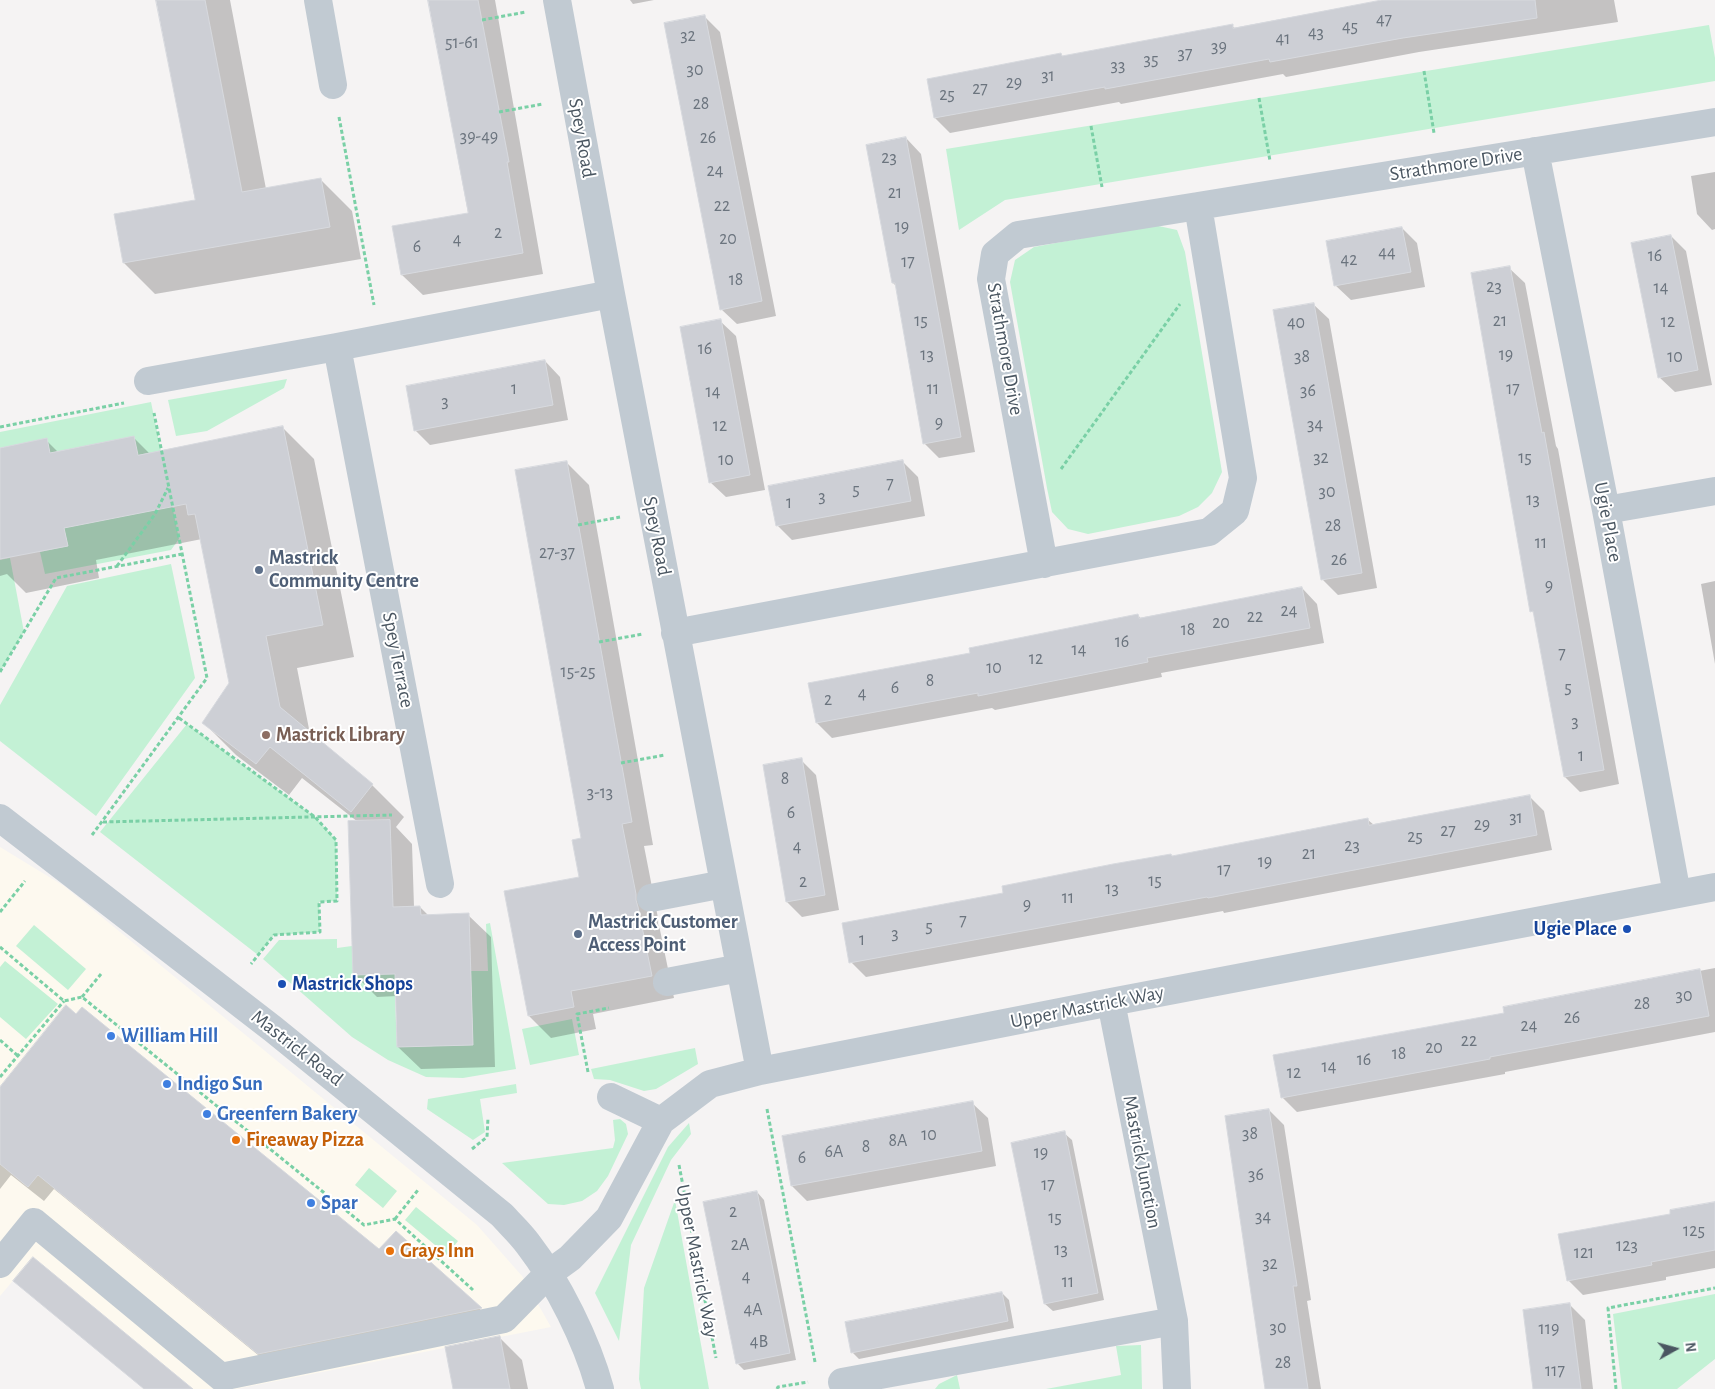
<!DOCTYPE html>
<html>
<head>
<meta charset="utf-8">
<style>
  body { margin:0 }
  #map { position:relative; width:1715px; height:1389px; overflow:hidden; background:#f5f3f3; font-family:"Alegreya Sans",sans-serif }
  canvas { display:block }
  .north { position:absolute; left:1650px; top:1324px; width:50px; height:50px; -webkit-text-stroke:4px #fff; paint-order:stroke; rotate:83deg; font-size:14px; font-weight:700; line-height:20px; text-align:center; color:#4a5661 }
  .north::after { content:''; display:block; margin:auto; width:18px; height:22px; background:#4a5661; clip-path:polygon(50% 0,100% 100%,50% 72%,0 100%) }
</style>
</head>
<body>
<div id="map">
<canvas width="1715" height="1389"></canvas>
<div class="north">N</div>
</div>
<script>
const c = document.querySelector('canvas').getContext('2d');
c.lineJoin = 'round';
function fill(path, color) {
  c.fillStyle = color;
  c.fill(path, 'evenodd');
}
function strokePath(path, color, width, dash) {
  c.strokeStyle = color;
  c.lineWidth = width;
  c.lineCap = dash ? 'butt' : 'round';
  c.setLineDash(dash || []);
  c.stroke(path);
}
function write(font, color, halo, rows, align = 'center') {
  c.font = font + ' "Alegreya Sans",sans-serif';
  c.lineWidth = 4;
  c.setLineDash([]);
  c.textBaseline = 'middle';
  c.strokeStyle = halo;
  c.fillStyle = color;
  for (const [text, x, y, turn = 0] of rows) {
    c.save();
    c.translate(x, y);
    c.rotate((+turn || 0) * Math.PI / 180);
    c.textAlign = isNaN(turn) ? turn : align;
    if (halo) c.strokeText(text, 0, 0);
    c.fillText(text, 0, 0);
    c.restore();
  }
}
const commercial = new Path2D(`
  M0 847 64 886 477 1225 522 1276 551 1327 236 1389H193L33 1257 0 1296Z`);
const green = new Path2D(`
  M1709 25 1715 58V81L1005 200 959 230 946 149Z
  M1154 225 1177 230 1185 252 1222 472 1212 493 1198 507 1179 516 1088 534 1068 529 1052 512 1047 488 1010 282 1015 260 1034 247Z
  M287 379 284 388 207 431 176 436 168 400Z
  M151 402 179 539 171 550 45 574 40 552 68 546 64 528 149 511 134 437 50 453 47 439 0 448V432Z
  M10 558 24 632 0 672V560Z
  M171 564 195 678 96 816 0 741V705L67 586Z
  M187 724 315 817 336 840 337 901 319 902 320 932 274 935 258 955 100 832Z
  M490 923 516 1069 463 1078 426 1077 388 1060 352 1037 263 959 279 940 337 939V948L352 946 429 972 430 996 395 997 397 1047 473 1045 471 971H488L486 924Z
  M34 925 86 969 68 990 16 946Z
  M5 961 58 1004 26 1039 0 1017V967Z
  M572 1019 579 1055 530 1065 522 1029Z
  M695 1048 698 1064 656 1089 644 1091 610 1080 594 1079 591 1069Z
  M516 1084 517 1093 480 1099 485 1132 473 1140 427 1109 428 1099Z
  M620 1119 626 1124 628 1134 608 1176 597 1191 582 1201 564 1205 548 1204 502 1163 613 1148 615 1140 613 1120Z
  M689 1123 691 1134 671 1160 631 1245 619 1341 595 1293 668 1147Z
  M369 1168 397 1191 383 1208 355 1185Z
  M675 1200 709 1389H641L639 1379 644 1288Z
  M416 1207 458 1241 447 1255 405 1220Z
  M1715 1294V1359L1677 1389H1622L1613 1314Z
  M1141 1345 1142 1389H1046L1121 1375 1116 1346Z
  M957 1375 960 1389H935L939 1384Z`);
const shadow = new Path2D(`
  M157 0H230L266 189 321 180 352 211 361 259 155 294 124 263 196 201Z
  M429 0H495L543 274 423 295 402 275 469 214Z
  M630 0H654L633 4Z
  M1385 0H1614L1618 22 1419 52 1286 77 1283 74 1121 104 1119 102 950 133 935 118 1061 55 1063 57 1232 26 1236 29Z
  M705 17 720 32 776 316 737 324 721 309Z
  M906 138 921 154 975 452 939 458 924 443 897 287 893 283Z
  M1715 172V229L1712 230 1697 214 1691 176Z
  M1402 228 1417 243 1425 287 1351 300 1335 285Z
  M1671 236 1686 251 1712 385 1675 392 1659 377Z
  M1509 268 1525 283 1556 446 1558 449 1619 784 1580 792 1565 777 1534 614 1532 611Z
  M1313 304 1329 319 1377 588 1338 595 1323 580 1274 311Z
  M720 321 736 336 765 490 726 497 710 482Z
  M545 361 560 377 568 420 430 445 415 430Z
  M282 427 314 459 354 657 297 668 310 734 372 785 404 817 396 827 412 844 414 907H420L429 916 468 915 491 937 495 1067 421 1069 398 1047 397 996 377 997 354 974 358 822 302 778 289 795 236 755 204 723 230 684 202 539 96 560 99 578 26 593 7 574 0 576V449L46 440 59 453 134 438 150 454Z
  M566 462 589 485 653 845 644 846 658 918V924L660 930 674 998 593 1014 596 1029 551 1038 529 1016 581 878 583 839Z
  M903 462 918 477 925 516 792 540 777 525Z
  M1715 581V664L1701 584Z
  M1302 588 1317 604 1324 643 1161 673 1162 677 995 710 992 708 832 738 817 723 971 654 1138 615 1141 619Z
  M801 760 816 775 839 910 802 917 787 902Z
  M1529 796 1544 811 1552 850 1224 913 1223 911 866 977 851 962 1005 894 1173 857 1368 820 1374 825Z
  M1715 968V1032L1505 1072V1074L1297 1112 1282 1097 1505 1014 1504 1008Z
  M0 1089 379 1251 396 1232 495 1323 274 1368 54 1189 44 1201 11 1175 0 1189Z
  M972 1103 988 1118 996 1166 807 1201 792 1186Z
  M1269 1110 1284 1125 1311 1300 1307 1301 1321 1389H1267Z
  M1064 1133 1072 1140 1104 1300 1053 1311 1045 1304Z
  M757 1192 764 1200 796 1360 744 1370 737 1363Z
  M1715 1203V1268L1666 1277V1280L1583 1295 1568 1280 1672 1215Z
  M1002 1293 1009 1300 1014 1328 859 1359 852 1352Z
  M1570 1305 1585 1320 1593 1389H1534Z
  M499 1337 522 1360 528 1389H455Z`);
const building = new Path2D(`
  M156 0H205L242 192 321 178 330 227 123 263 114 214 195 200Z
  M428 0H478L509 162H507L523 253 401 275 392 226 468 213Z
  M1382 0H1535L1537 18 1403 38 1270 62 1269 59 1105 89V87L934 118 927 79 1061 53 1062 56 1233 24V28Z
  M705 15 762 301 720 310 664 23Z
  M906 137 961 437 923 444 895 283H892L866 145Z
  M1402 227 1411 272 1334 286 1326 241Z
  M1671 235 1698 370 1658 378 1631 243Z
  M1510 266 1542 433 1544 432 1604 770 1564 777 1533 611 1530 612 1471 273Z
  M1314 303 1362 573 1321 580 1273 310Z
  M721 319 750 475 709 483 680 327Z
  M545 360 553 405 414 431 406 386Z
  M283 426 323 625 266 636 280 707 373 784 351 812 270 747 256 764 202 723 229 683 195 514 188 515 186 504 64 528 68 546 0 559V448L47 438 50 453 134 436 138 455Z
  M903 460 911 501 776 526 768 486Z
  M567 461 632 822 622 824 636 894V900L638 907 652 976 571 991 574 1007 528 1016 504 891 579 877 572 840 581 838 515 470Z
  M1302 587 1310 628 1147 658 1148 662 978 696V693L816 723 808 683 970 653 969 648 1138 614 1139 618Z
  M802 758 825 895 786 902 763 765Z
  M1530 795 1537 835 1208 898 1207 897 849 963 842 923 1003 893 1002 886 1113 864 1171 854 1172 856 1368 818 1369 825Z
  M390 820 393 907 420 906 421 915 469 913 473 1045 397 1047 395 974 353 975 348 821Z
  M1700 969 1709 1016 1490 1057V1059L1281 1098 1273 1055 1504 1013 1503 1007Z
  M66 1005 76 1014 82 1007 379 1249 396 1231 482 1308 258 1354 38 1175 28 1187 0 1164V1087Z
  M973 1101 982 1151 791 1186 782 1136Z
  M1269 1109 1297 1286H1293L1308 1389H1265L1225 1116Z
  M1065 1131 1098 1293 1044 1304 1011 1143Z
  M757 1191 790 1353 736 1364 703 1202Z
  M1715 1202V1250L1651 1262 1652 1265 1567 1281 1558 1234 1670 1214V1210Z
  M33 1257 193 1389H144L13 1281Z
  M1002 1292 1008 1321 851 1353 845 1322Z
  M1570 1303 1581 1389H1533L1523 1310Z
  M500 1336 510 1389H453L445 1347Z`);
const path = new Path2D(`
  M482 20 526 12
  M1424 71 1434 133
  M1259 98 1270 161
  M499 112 543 104
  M339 117 374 305
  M1091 126 1102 187
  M0 427 124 403
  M1061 469 1180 304
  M578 525 620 517
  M117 566 155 514 168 488
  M599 642 643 634
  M0 672 56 578 182 554
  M179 718 315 817 336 840 337 901 319 902 320 932 274 935 251 964
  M621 763 665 755
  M103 822 392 815
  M92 835 207 678 154 413
  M0 912 25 881
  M0 947 64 1001 82 997 364 1225 395 1219 473 1290
  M82 997 101 974
  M0 1040 18 1056
  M588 1072 577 1014 609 1008
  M0 1077 64 1001
  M767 1109 815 1362
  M472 1149 487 1137 488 1118
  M679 1165 716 1358
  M395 1219 418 1190
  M777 1389 778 1387 808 1382
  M1616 1389 1608 1308 1715 1288`);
const minor = new Path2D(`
  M318 0 333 85
  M557 0 611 294 760 1071
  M1535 151 1606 510 1677 894
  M1198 206 1715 122
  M337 347 440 884
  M148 381 337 347 611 294
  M1606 510 1715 491
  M675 633 1209 532 1235 511 1243 478 1198 206 1018 235 995 254 991 279 1044 564
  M0 818 273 1029 502 1215C510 1224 520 1233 528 1244 558 1283 587 1341 600 1389
  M651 898 724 884
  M667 982 740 968
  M1111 1002 1174 1321 1177 1389
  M611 1097 661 1121
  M0 1264 34 1222 221 1377 504 1319 548 1274 570 1258 609 1218 661 1121 710 1084 760 1071 1111 1002 1715 887
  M842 1382 1174 1321`);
const markers = [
  [259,570,5,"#5c6f8a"],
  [266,735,5,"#8d6e63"],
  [1627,929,5,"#1a4fb4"],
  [578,934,5,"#5c6f8a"],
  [282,984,5,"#1a4fb4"],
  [111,1036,5,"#3f7fe0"],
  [167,1084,5,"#3f7fe0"],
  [207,1114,5,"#3f7fe0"],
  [236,1140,5,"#e8710a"],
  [311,1203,5,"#3f7fe0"],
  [390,1251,5,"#e8710a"]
];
const numberNames = [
  ["47",1384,20],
  ["45",1350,27],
  ["43",1316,33],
  ["32",688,36],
  ["41",1283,39],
  ["51-61",462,43],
  ["39",1219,47],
  ["37",1185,54],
  ["35",1151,60],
  ["33",1118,66],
  ["30",695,70],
  ["31",1048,76],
  ["29",1014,83],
  ["27",980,89],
  ["25",947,95],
  ["28",701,104],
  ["39-49",479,137],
  ["26",708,138],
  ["23",889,158],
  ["24",715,171],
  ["21",895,193],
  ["22",722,206],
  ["19",902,227],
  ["2",498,233],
  ["20",728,239],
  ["4",457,240],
  ["6",417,247],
  ["44",1387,253],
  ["16",1655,256],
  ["42",1349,260],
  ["17",908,262],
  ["18",736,280],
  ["23",1494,287],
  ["14",1661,288],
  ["15",921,321],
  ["21",1500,321],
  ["12",1668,322],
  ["40",1296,323],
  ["16",705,349],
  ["13",927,355],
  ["19",1506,355],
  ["38",1302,357],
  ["10",1675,357],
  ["1",514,389],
  ["11",933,389],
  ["17",1513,389],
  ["36",1308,391],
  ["14",713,392],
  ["3",445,402],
  ["9",939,423],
  ["34",1315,425],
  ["12",720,426],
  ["32",1321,458],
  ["15",1525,458],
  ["10",726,460],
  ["7",890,484],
  ["5",856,490],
  ["30",1327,492],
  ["3",822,497],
  ["13",1533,500],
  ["1",789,503],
  ["28",1333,526],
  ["11",1541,543],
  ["27-37",557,553],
  ["26",1339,560],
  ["9",1549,586],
  ["24",1289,611],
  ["22",1255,617],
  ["20",1221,623],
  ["18",1188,630],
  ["16",1122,642],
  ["14",1079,650],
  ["7",1562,654],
  ["12",1036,659],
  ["10",994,668],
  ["15-25",578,672],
  ["8",930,681],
  ["6",895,688],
  ["5",1568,688],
  ["4",862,694],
  ["2",828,700],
  ["3",1575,722],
  ["1",1581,756],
  ["8",785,779],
  ["3-13",600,793],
  ["6",791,813],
  ["31",1516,818],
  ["29",1482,825],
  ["27",1448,831],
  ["25",1415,837],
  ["23",1352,846],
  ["4",797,847],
  ["21",1309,854],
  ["19",1265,862],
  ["17",1224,870],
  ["15",1155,881],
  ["2",803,882],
  ["13",1112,889],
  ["11",1068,898],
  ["9",1027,905],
  ["7",963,921],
  ["5",929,927],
  ["3",895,934],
  ["1",862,940],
  ["30",1684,996],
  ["28",1642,1004],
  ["26",1572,1018],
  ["24",1529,1026],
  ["22",1469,1041],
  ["20",1434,1048],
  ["18",1399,1054],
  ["16",1364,1060],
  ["14",1329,1067],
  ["12",1294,1073],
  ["38",1250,1134],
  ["10",929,1135],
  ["8A",898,1141],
  ["8",866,1147],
  ["6A",834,1152],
  ["19",1041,1153],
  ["6",802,1158],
  ["36",1256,1175],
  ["17",1048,1185],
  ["2",733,1212],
  ["34",1263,1217],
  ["15",1055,1218],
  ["125",1694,1231],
  ["2A",740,1245],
  ["123",1627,1246],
  ["13",1061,1250],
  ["121",1584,1253],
  ["32",1270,1264],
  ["4",746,1277],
  ["11",1068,1282],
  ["4A",753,1310],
  ["30",1278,1328],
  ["119",1549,1329],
  ["4B",759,1342],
  ["28",1283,1363],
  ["117",1555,1371]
];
const streetNames = [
  ["Spey Road",582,138,80],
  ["Strathmore Drive",1456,164,-9],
  ["Strathmore Drive",1005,349,80],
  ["Ugie Place",1608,522,79],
  ["Spey Road",657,536,79],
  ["Spey Terrace",398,660,79],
  ["Upper Mastrick Way",1087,1007,-11],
  ["Mastrick Road",297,1048,38],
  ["Mastrick Junction",1142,1162,79],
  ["Upper Mastrick Way",697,1261,79]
];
const serviceNames = [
  ["Mastrick",269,558],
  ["Community Centre",269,581],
  ["Mastrick Customer",588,922],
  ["Access Point",588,945]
];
const educationNames = [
  ["Mastrick Library",276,735]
];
const transitNames = [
  ["Ugie Place",1617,929],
  ["Mastrick Shops",292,984,"left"]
];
const shopNames = [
  ["William Hill",121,1036],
  ["Indigo Sun",177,1084],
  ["Greenfern Bakery",217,1114],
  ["Spar",321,1203]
];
const foodNames = [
  ["Fireaway Pizza",246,1140],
  ["Grays Inn",400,1251]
];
fill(commercial, '#fdf9ef');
fill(green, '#c3f1d5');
fill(shadow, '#0003');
fill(building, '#cdcfd5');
strokePath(building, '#d7d9de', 1);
strokePath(path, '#7ad0a6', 3, [4, 2.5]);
strokePath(minor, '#c1cad2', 28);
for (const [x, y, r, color] of markers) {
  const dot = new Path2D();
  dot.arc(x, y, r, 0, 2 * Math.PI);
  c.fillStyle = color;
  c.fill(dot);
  strokePath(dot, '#fff', 2);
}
write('18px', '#6b747e', null, numberNames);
write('20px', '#4a5661', '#fff', streetNames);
write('bold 20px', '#4e5e75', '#fff', serviceNames, 'left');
write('bold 20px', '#785e54', '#fff', educationNames, 'left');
write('bold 20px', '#164399', '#fff', transitNames, 'right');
write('bold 20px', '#366cbe', '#fff', shopNames, 'left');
write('bold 20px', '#c56008', '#fff', foodNames, 'left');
</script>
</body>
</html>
